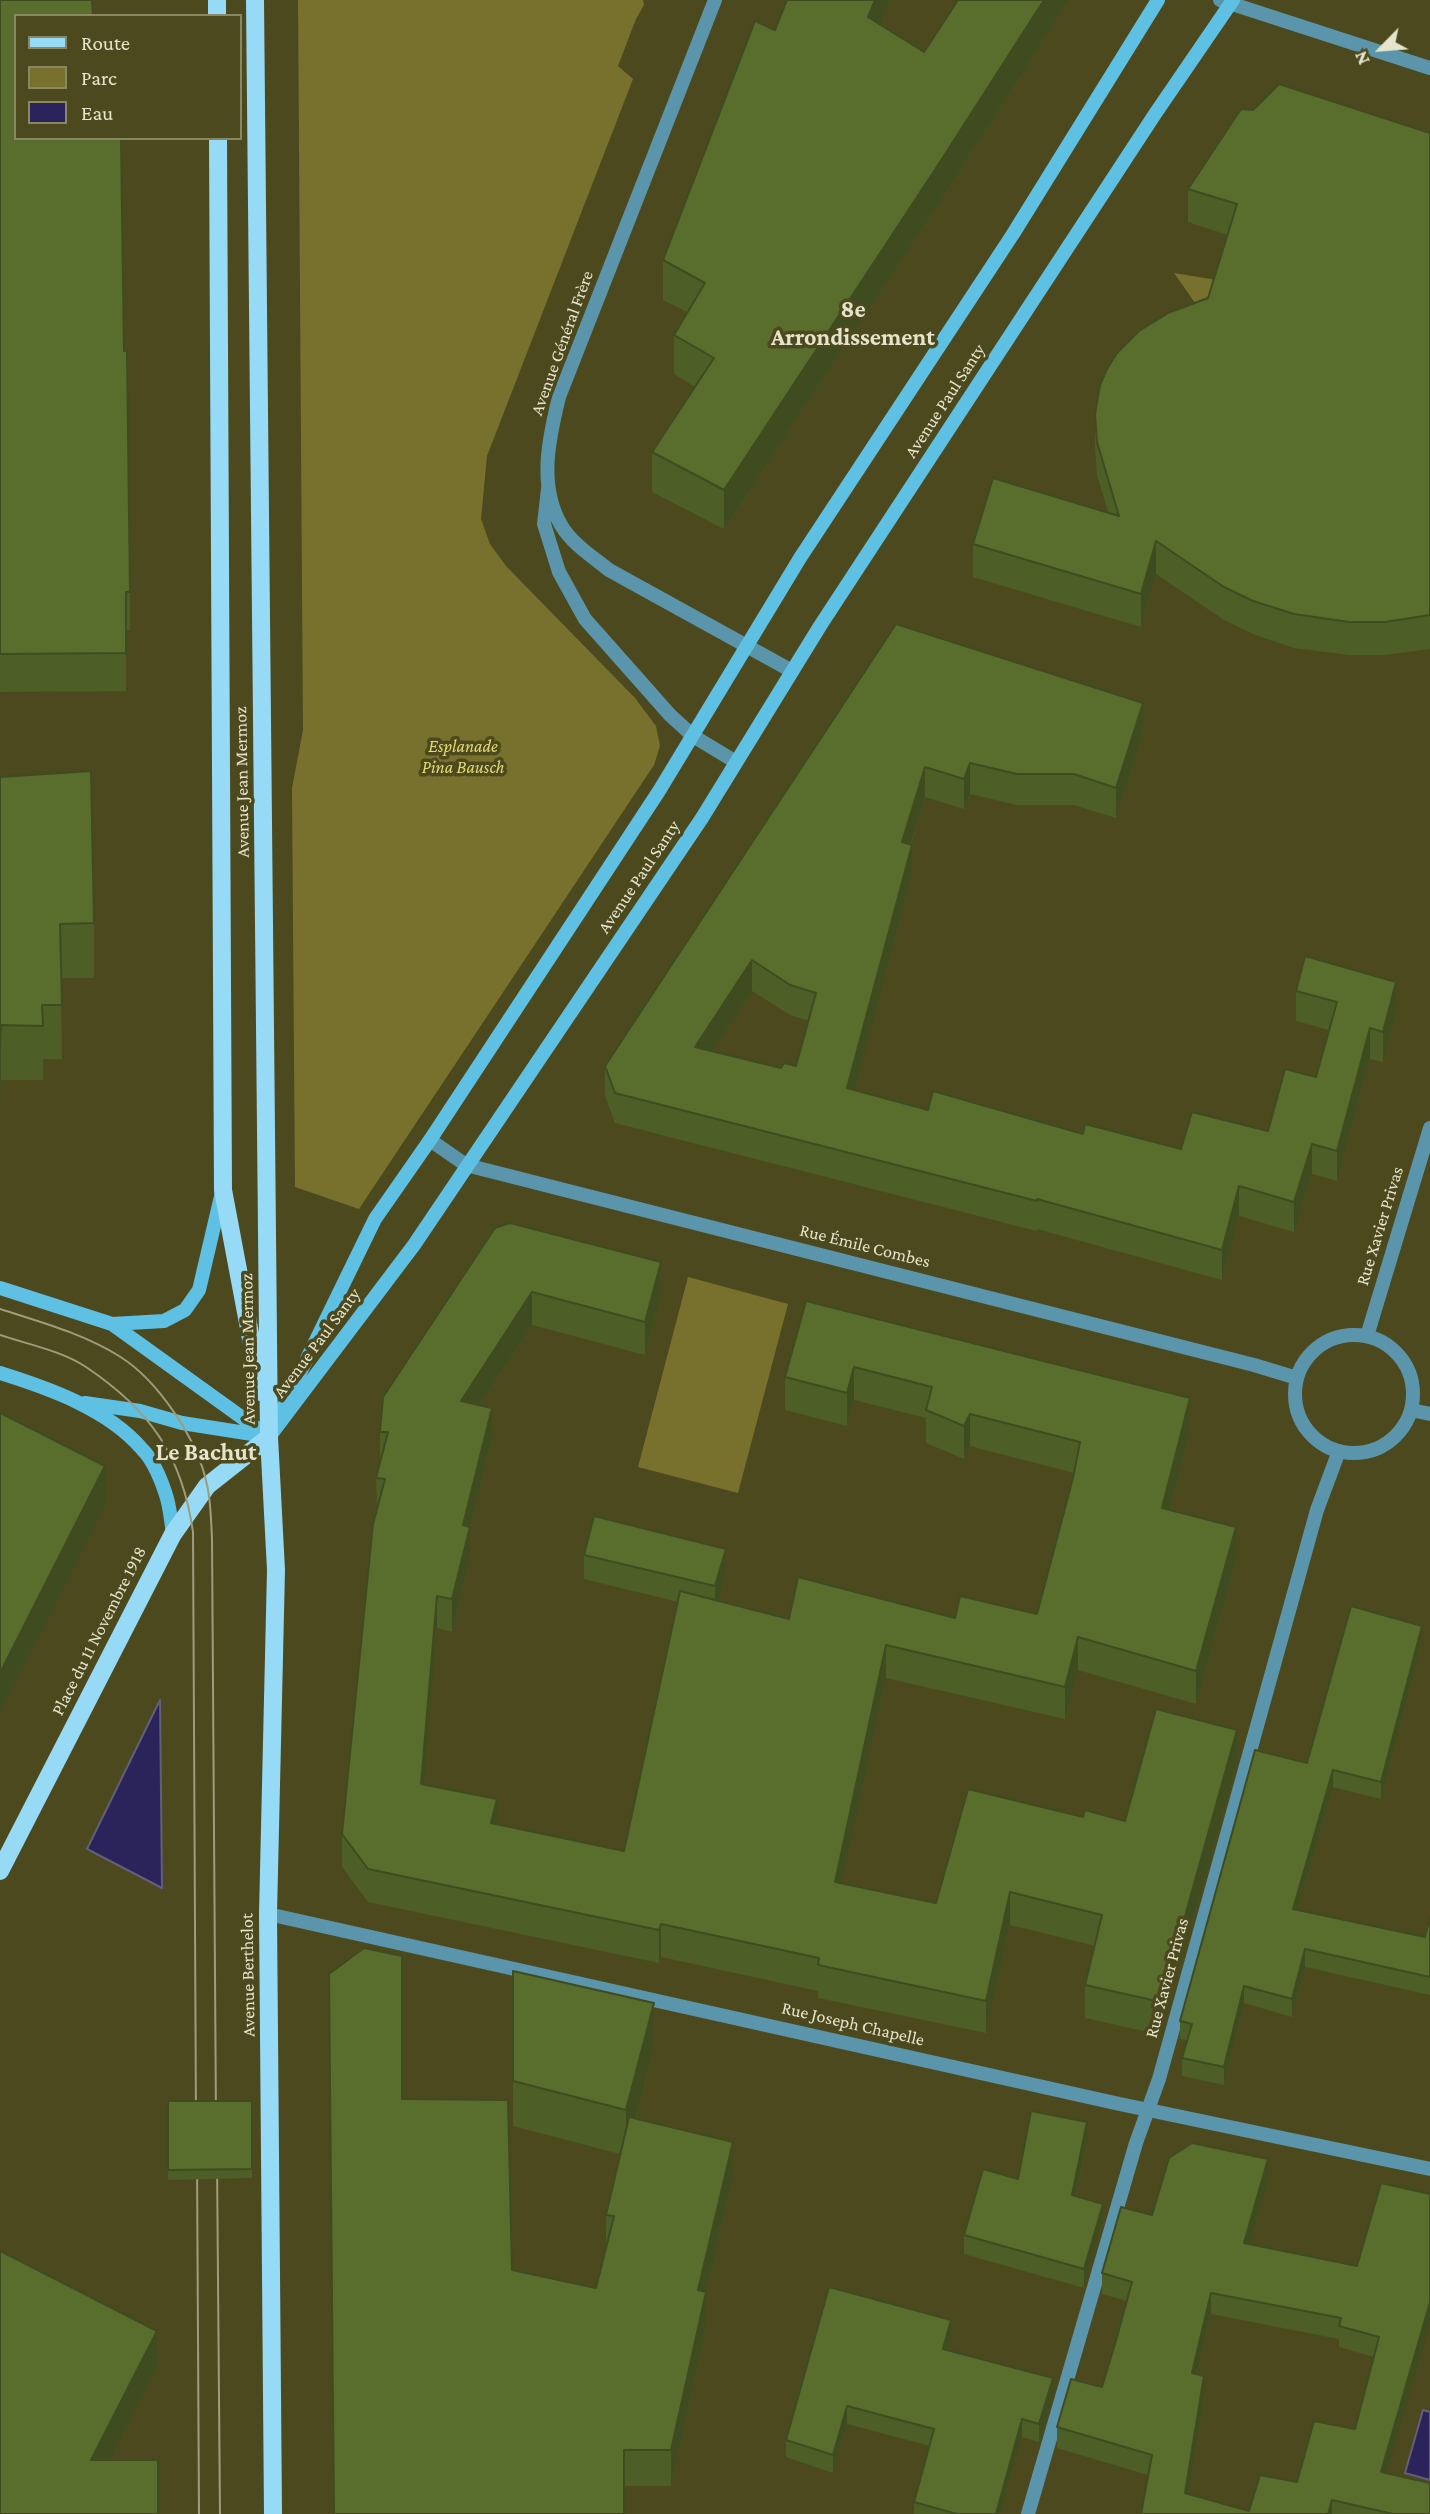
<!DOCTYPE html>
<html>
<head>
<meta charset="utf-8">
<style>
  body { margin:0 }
  #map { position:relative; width:1430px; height:2514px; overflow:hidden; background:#4d491e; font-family:"Crimson Pro",serif }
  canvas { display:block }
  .legend { position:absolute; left:14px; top:14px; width:228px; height:126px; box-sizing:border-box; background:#4d491e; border:2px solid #8a8764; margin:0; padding:9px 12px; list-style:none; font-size:21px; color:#e5e4cc }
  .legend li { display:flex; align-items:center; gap:14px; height:35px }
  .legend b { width:35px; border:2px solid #8a8764 }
  .north { position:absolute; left:1346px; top:14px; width:70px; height:70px; -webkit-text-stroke:5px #4d491e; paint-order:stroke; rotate:245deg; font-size:19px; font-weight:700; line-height:28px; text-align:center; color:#e5e4cc }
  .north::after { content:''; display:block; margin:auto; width:24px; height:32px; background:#e5e4cc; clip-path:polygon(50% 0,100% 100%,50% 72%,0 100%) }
</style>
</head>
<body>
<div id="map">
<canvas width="1430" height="2514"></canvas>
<ul class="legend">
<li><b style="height:9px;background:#96daf5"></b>Route</li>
<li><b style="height:19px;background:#77712d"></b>Parc</li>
<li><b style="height:19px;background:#2b245a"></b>Eau</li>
</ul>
<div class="north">N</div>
</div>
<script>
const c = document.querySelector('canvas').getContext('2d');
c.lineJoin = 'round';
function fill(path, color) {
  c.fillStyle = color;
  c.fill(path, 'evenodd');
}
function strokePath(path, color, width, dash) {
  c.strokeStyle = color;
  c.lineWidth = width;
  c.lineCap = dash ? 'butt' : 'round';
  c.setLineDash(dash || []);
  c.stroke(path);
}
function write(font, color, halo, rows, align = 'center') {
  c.font = font + ' "Crimson Pro",serif';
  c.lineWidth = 7;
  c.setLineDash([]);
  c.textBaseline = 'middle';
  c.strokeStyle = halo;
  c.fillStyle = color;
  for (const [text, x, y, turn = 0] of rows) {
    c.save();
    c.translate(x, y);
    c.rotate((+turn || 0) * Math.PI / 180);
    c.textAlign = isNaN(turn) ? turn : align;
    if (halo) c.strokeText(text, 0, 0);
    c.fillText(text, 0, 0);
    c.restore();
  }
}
const green = new Path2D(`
  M298 0H643L644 5 636 19 618 66 633 79 487 456 481 519 490 544 506 566 635 698 656 726 660 746 654 765 359 1209 295 1187 292 788 303 730Z
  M1174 273 1223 281 1210 324Z
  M688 1277 788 1304 738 1493 638 1467Z`);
const water = new Path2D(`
  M160 1700 162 1888 87 1849Z
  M1423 2410 1430 2412V2480L1405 2473Z`);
const service = new Path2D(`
  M548 489 544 524 559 572 585 619 670 715 693 736 736 762`);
const minor = new Path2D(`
  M1220 0 1430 68
  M430 1140 466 1165 1254 1365 1297 1378
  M1295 1394a59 59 0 1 1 118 0a59 59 0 1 1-118 0Z
  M1367 1336 1430 1128
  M1411 1410 1430 1414
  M268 1914 1115 2103 1430 2169
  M1028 2514 1136 2143 1159 2079 1317 1510 1339 1451`);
const tertiary = new Path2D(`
  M715 0 559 397C549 438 538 485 561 525 572 544 593 557 609 570L792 671`);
const secondary = new Path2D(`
  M0 1288 112 1324 269 1437
  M112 1324 164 1321 185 1310 199 1290 222 1192
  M0 1373C48 1388 108 1409 142 1449 153 1460 160 1477 165 1492 170 1505 171 1521 173 1534
  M85 1403 140 1411 182 1423 265 1436
  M282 1410 375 1219 430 1140 659 791 800 558 1013 234 1158 0
  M269 1437 414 1245 702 818 820 626 1155 114 1233 0`);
const primary = new Path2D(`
  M217 0V16
  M255 0 269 1437 276 1570 268 1914 273 2514
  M218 138 223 1190 261 1392
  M0 1871 173 1534 207 1486 269 1437`);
const tram = new Path2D(`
  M0 1309C40 1322 82 1333 119 1356 158 1380 198 1440 207 1485 211 1502 211 1521 212 1539L216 2119
  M0 1335C27 1344 62 1351 86 1367 150 1410 182 1455 193 1532L196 2121
  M197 2160 199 2514
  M217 2161 220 2514`);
const wall = new Path2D(`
  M0 0 16 16 124 351 130 592V630H126V691L0 692Z
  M890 0 880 25 924 52 958 0H1069L942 199 724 529 652 492V452L695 387 674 374V335L687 312 663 300V260L775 30Z
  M1430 133V649L1385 655H1349L1294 648 1253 634 1224 620 1156 574 1141 627 973 577V544L1108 512 1097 475 1095 448V414L1208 298 1228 235 1188 222V189Z
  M896 624 1143 733 1116 818 1074 805H1017L970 794 964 809 925 797 911 844 912 875 854 1090 928 1110 1181 1149 1268 1131 1316 1077 1329 1030 1296 1021V991L1396 1012 1383 1062 1370 1059 1337 1181 1312 1174 1294 1232 1239 1216 1222 1280 1037 1229V1231L615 1123 605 1096V1066ZM752 991 790 1015 809 1021 796 1066 781 1068 712 1051Z
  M0 777 94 923V978H61L62 1059H43V1080H1L0 1101Z
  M495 1228 661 1295 645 1355 532 1325 480 1405 492 1441 470 1527V1559L452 1632 437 1628 423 1784 497 1824 624 1851 678 1602 584 1579V1555L726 1574 718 1601 789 1619 955 1618 1037 1614 1074 1473 970 1446 964 1459 926 1443V1418L854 1400 847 1426 785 1410V1377L806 1301 1190 1431 1170 1510 1236 1560 1196 1704 1078 1670 1065 1719 886 1678 841 1883 936 1903 1083 1817 1125 1821 1237 1763 1161 2035 1085 2018V1985L1095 1946 1010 1925 986 2033 818 1998V1991L661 1957 659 1963 368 1902 342 1867V1834L377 1510 376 1478 380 1463V1432Z
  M1422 1643 1381 1799 1333 1787 1298 1910 1425 1937 1430 1917V1995L1305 1967 1292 2017 1244 2003 1224 2085 1182 2076V2058L1187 2040 1180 2039V2021L1307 1763Z
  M513 1971 654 2048 636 2119 733 2177 706 2292V2328L671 2486H624L402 2099 512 2270 596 2288 606 2247V2215L620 2154 513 2126Z
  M168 2101H252V2178L168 2180Z
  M1087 2141 1076 2196 1103 2222 1084 2288 964 2254V2235L1018 2179Z
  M1268 2180 1249 2244 1357 2266 1381 2183 1386 2473 1430 2514H1141L1148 2475 1057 2448V2427L1102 2387 1127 2301 1102 2294V2273L1152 2215ZM1211 2314 1339 2339V2347L1374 2357 1355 2429 1297 2482 1249 2511 1188 2494 1204 2397 1197 2374Z
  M951 2338 948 2350 1053 2395 1039 2442 1022 2437 1000 2514H914V2502L930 2446 847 2424 833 2473 786 2457V2440Z`);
const shadedWall = new Path2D(`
  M875 0H890L868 57V17Z
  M1044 0H1069L942 199 724 529V490Z
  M1156 541V574L1141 627V594Z
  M1143 703V733L1116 818V788Z
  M970 763V794L964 809V779Z
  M925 767V797L902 872V842Z
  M912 845V875L847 1118V1088Z
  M752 960V991L695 1077V1047Z
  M1396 982V1012L1383 1062V1032Z
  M1 1025V1080L0 1101V1047Z
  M1370 1028V1059L1337 1181V1151Z
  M1312 1144V1174L1294 1232V1202Z
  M1239 1186V1216L1222 1280V1250Z
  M661 1262V1295L645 1355V1322Z
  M532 1292V1325L461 1434V1401Z
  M854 1367V1400L847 1426V1393Z
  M1190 1398V1431L1162 1541V1508Z
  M492 1408V1441L470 1527V1559L452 1632V1599L463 1525Z
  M970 1414V1446L964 1459V1426Z
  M105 1466V1506L0 1713V1673Z
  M1236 1527V1560L1196 1704V1671Z
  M726 1549V1574L715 1610V1586Z
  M437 1596V1628L421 1817V1784Z
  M1422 1626V1643L1381 1799V1782Z
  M1078 1637V1670L1065 1719V1687Z
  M886 1645V1678L835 1914V1882Z
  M1237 1730V1763L1161 2035V2002Z
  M1333 1770V1787L1293 1927V1909Z
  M497 1799V1831L491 1823Z
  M1010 1892V1925L986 2033V2001Z
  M661 1924V1957L659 1963V1930Z
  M1305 1949V1967L1292 2017V1999Z
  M1244 1986V2003L1224 2085V2067Z
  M654 2003V2048L626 2156V2110Z
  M1087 2122V2141L1072 2213V2195Z
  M733 2142V2177L698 2326V2290Z
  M1268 2159V2180L1244 2264V2243Z
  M1103 2204V2222L1084 2288V2269Z
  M706 2292V2328L671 2486V2450Z
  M1211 2293V2314L1192 2394V2373Z
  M1430 2302V2323L1381 2492V2472Z
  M951 2320V2338L943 2367V2349Z
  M157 2331V2367L91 2496V2460Z
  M1204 2376V2397L1185 2514V2493Z
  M1053 2378V2395L1039 2442V2424Z
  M847 2406V2424L833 2473V2455Z
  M1022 2419V2437L1000 2514H996Z
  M1332 2500V2514H1328Z`);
const building = new Path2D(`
  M0 0H92L93 16H16V138H121L124 351H127L130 592H126V653L0 654Z
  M787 0H875L868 17 924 52 958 0H1044L942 159 724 490 652 452 714 358 674 335 705 283 663 260 755 21 775 30Z
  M1279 84 1430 133V615L1385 622H1349L1294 614 1253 601 1224 587 1156 541 1141 594 973 544 993 478 1119 516 1097 442 1095 414 1100 385 1107 369 1117 353 1139 331 1168 313 1208 298 1237 204 1188 189 1241 109 1253 110Z
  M896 624 1143 703 1116 788 1074 774H1017L970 763 964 779 925 767 902 842 912 845 847 1088 928 1110 933 1091 1083 1134 1085 1124 1181 1149 1192 1112 1268 1131 1285 1069 1316 1077 1337 1002 1296 991 1305 956 1396 982 1383 1032 1370 1028 1337 1151 1312 1144 1294 1202 1239 1186 1222 1250 1037 1199V1201L615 1093 605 1066ZM752 960 790 985 816 993 796 1066 784 1063 781 1068 695 1047Z
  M91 771 94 923 60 924 62 1005H42L43 1026 1 1025 0 1047V777Z
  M510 1223 661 1262 645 1322 532 1292 461 1401 492 1408 463 1525 470 1527 452 1599 437 1596 421 1784 497 1799 491 1823 624 1851 680 1591 789 1619 798 1577 955 1618 960 1596 1037 1614 1073 1478 1080 1442 970 1414 964 1426 926 1410 932 1387 854 1367 847 1393 785 1377 806 1301 1190 1398 1162 1508 1236 1527 1196 1671 1078 1637 1065 1687 886 1645 835 1882 936 1903 968 1789 1083 1817 1085 1810 1125 1821 1156 1709 1237 1730 1161 2002 1085 1985 1102 1915 1010 1892 986 2001 818 1965 819 1958 661 1924 659 1930 368 1869 342 1834 373 1524 385 1479 376 1478 388 1432H380L383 1397 495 1228Z
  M0 1413 105 1466 0 1673Z
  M594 1516 726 1549 715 1586 584 1555Z
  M1351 1606 1422 1626 1381 1782 1333 1770 1293 1909 1425 1937 1430 1917V1977L1305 1949 1292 1999 1244 1986 1224 2067 1182 2058 1192 2024 1180 2021 1255 1750 1307 1763Z
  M364 1948 402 1956V2099L508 2100 512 2270 596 2288 614 2216 606 2215 629 2117 733 2142 698 2290 706 2292 671 2450H624V2514H334L329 1974Z
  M513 1971 654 2003 626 2110 513 2081Z
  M168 2101H252V2169L168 2170Z
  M1031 2111 1087 2122 1072 2195 1103 2204 1084 2269 964 2235 983 2169 1018 2179Z
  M1192 2143 1268 2159 1244 2243 1357 2266 1381 2183 1430 2194V2302L1381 2472 1430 2483V2514H1393L1332 2500 1328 2514H1141L1152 2455 1057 2427 1071 2379 1102 2387 1115 2344 1132 2282 1102 2273 1121 2207 1152 2215 1169 2158ZM1211 2293 1341 2318 1339 2326 1379 2337 1355 2429 1314 2421 1297 2482 1260 2475 1249 2511 1185 2493 1204 2376 1192 2373Z
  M0 2251 157 2331 91 2460H158V2514H0Z
  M829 2287 951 2320 943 2349 1053 2378 1039 2424 1022 2419 996 2514H957L914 2502 934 2429 847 2406 833 2455 786 2440Z`);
const streetNames = [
  ["Avenue Général Frère",562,343,-70],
  ["Avenue Paul Santy",945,401,-57],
  ["Avenue Jean Mermoz",242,782,-91],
  ["Avenue Paul Santy",639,877,-56],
  ["Rue Xavier Privas",1380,1226,-73],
  ["Rue Émile Combes",865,1246,14],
  ["Avenue Paul Santy",317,1343,-53],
  ["Avenue Jean Mermoz",248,1349,-91],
  ["Place du 11 Novembre 1918",99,1631,-63],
  ["Avenue Berthelot",248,1975,-91],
  ["Rue Xavier Privas",1167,1978,-75],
  ["Rue Joseph Chapelle",853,2024,13]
];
const parkNames = [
  ["Esplanade",463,746],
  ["Pina Bausch",463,767]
];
const districtNames = [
  ["8e",853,310],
  ["Arrondissement",853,338],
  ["Le Bachut",206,1453]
];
fill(green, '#77712d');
fill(water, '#2b245a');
strokePath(water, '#635e7c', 2);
strokePath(service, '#5b95ab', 14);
strokePath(minor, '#5b95ab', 14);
strokePath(tertiary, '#5b95ab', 14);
strokePath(secondary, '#5ec0e3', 14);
strokePath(primary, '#96daf5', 18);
strokePath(tram, '#9f9c7c', 2);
fill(wall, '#4d5e27');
fill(shadedWall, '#3e4c20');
fill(building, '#596d2d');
strokePath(building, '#3e4c20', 2);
write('18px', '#e5e4cc', '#4d491e', streetNames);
write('italic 18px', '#e2da75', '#4d491e', parkNames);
write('bold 24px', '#e5e4cc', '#4d491e', districtNames);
</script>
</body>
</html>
